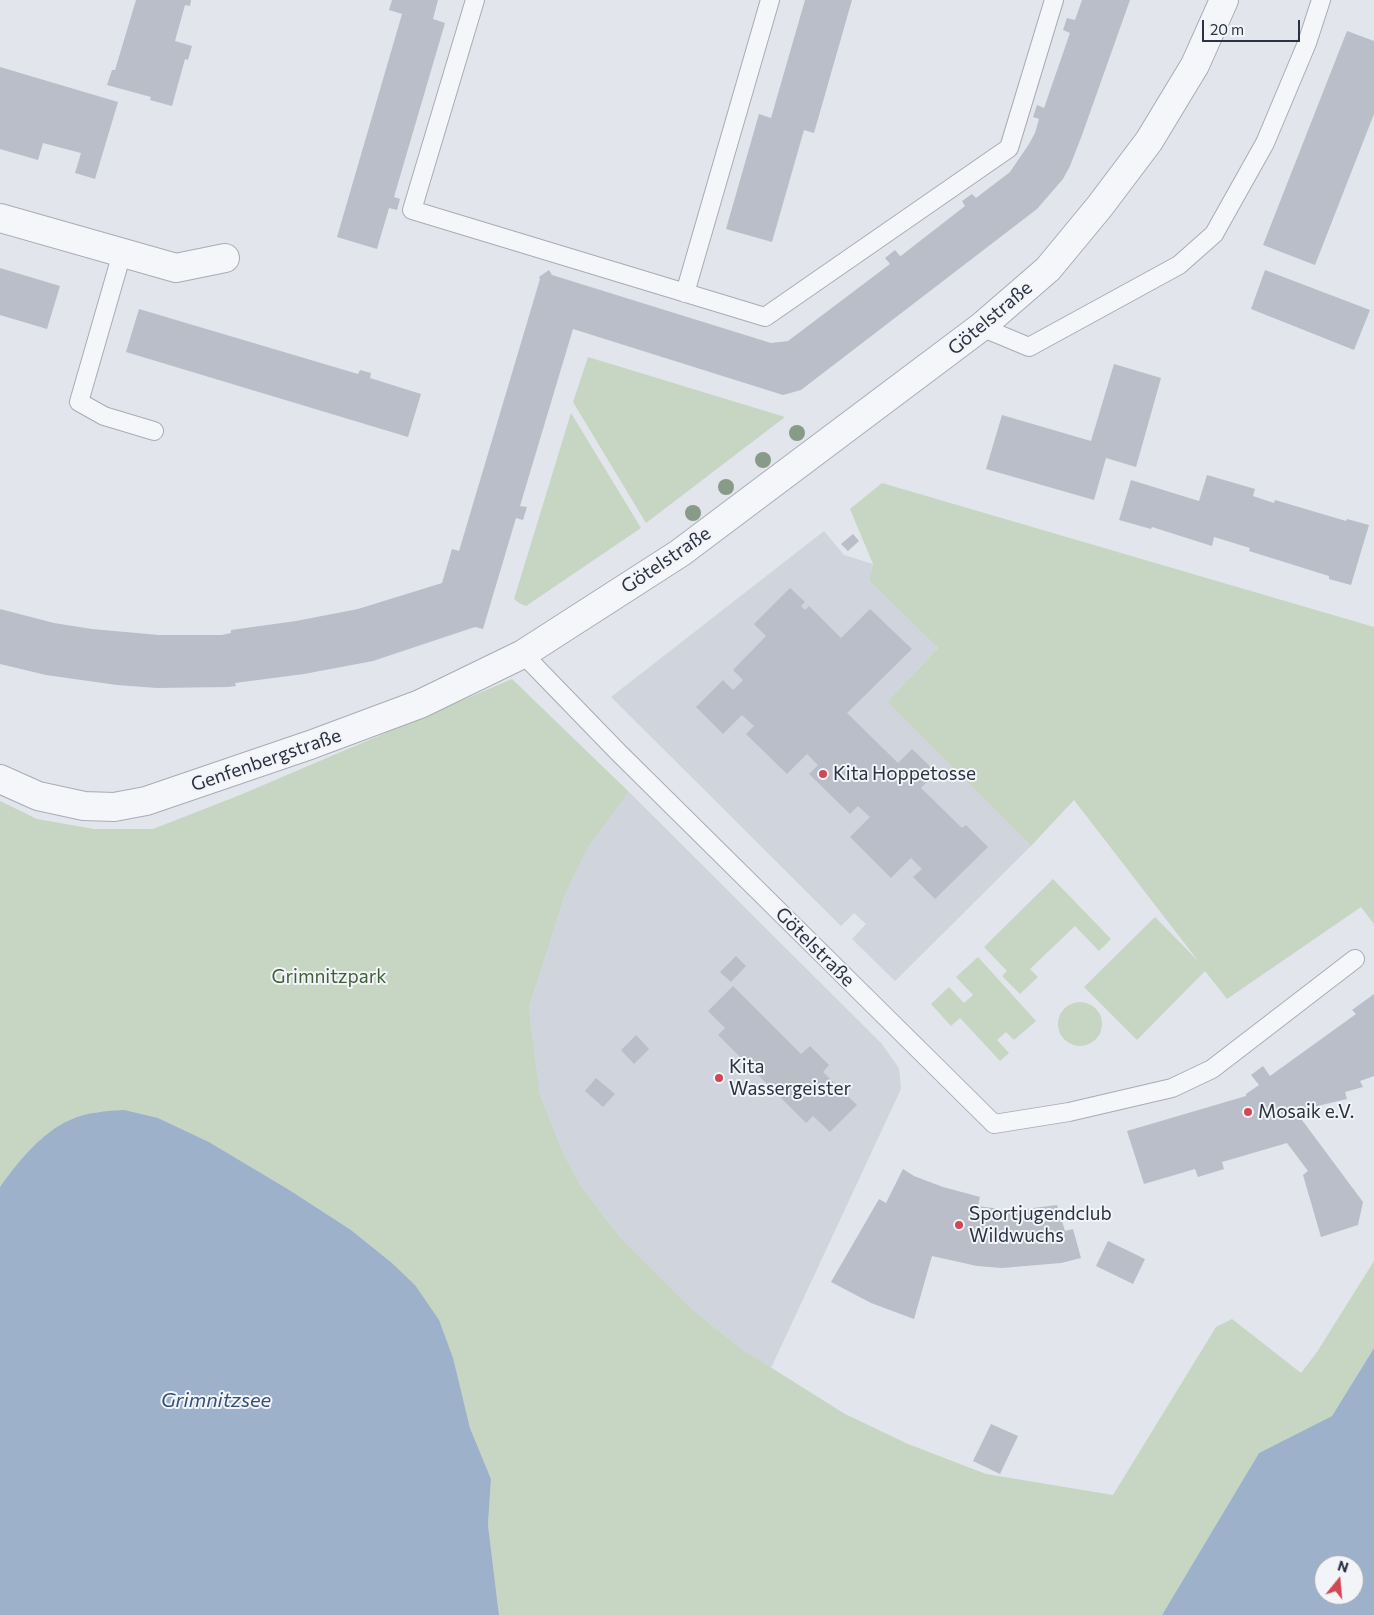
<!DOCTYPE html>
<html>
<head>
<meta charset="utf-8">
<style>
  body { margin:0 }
  #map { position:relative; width:1374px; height:1615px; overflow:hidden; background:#e2e5eb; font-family:Commissioner,sans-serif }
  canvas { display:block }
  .north { position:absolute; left:1314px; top:1555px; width:50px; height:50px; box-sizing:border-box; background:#f2f4f8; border:1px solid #a2a6b0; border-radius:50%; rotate:17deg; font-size:14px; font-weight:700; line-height:20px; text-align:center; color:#2a3243 }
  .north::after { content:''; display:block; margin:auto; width:18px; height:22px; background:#d04755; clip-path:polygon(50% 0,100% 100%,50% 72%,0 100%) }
  .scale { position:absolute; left:1202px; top:20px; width:98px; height:22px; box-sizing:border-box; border:2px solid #2a3243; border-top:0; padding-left:6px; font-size:15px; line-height:18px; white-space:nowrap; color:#2a3243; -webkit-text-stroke:4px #f2f4f8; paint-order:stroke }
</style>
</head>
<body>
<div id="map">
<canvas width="1374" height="1615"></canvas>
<div class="north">N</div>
<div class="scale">20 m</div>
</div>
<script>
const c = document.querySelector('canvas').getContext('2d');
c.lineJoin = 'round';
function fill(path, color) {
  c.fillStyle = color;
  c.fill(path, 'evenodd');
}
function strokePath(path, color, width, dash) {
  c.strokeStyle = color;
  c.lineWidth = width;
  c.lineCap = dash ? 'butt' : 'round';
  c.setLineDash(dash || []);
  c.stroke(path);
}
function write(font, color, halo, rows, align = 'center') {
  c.font = font + ' Commissioner,sans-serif';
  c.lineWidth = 4;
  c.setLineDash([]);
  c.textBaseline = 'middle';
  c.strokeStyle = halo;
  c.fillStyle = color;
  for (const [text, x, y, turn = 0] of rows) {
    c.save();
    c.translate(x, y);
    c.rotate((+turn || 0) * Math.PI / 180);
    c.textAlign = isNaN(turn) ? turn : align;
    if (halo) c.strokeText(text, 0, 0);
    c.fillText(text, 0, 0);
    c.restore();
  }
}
const built = new Path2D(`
  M824 531 844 555 873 564 869 581 938 648 887 702 1031 846 895 981 852 939 866 924 854 913 841 926 611 697Z
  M629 792 881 1043 899 1068 901 1089 771 1368 743 1350 693 1310 620 1237 581 1186 564 1155 540 1095 529 1008 565 895 589 846Z`);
const green = new Path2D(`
  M588 357 785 417 646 523 573 402Z
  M571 413 641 528 526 606 519 603 514 599Z
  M882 483 1374 627V924L1361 907 1227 999 1205 971 1137 1040 1084 987 1155 917 1199 962 1074 800 1031 846 887 702 938 648 869 581 873 564 850 509Z
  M512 679 629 792 589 846 565 895 529 1008 540 1095 564 1155 581 1186 620 1237 693 1310 743 1350 845 1414 908 1444 986 1474 1113 1495 1216 1327 1232 1319 1301 1373 1317 1352 1374 1261V1348L1332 1416 1259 1453 1162 1615H499L488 1525 491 1479 470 1428 463 1400 415 1285 392 1263 351 1230 291 1191 209 1142 158 1118 98 1112 70 1120 41 1139 0 1187V801L37 819 94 829H153L240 795Z
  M1053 879 1111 939 1099 951 1075 926 1030 969 1038 977 1020 994 1002 976 1007 971 984 947Z
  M978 957 1036 1021 1014 1040 1006 1032 997 1040 1009 1053 1000 1061 960 1018 951 1026 931 1004 949 987 964 1003 973 995 956 977Z
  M1058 1024a22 22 0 1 1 44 0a22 22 0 1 1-44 0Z`);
const water = new Path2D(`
  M124 1110 158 1118 209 1142 291 1191 351 1230 392 1263 415 1285 439 1320 453 1358 470 1428 491 1479 488 1525 499 1615H0V1187C18 1162 41 1133 70 1120 87 1112 106 1111 124 1110Z
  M1374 1348V1615H1162L1259 1453 1332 1416ZM1324 1565H1354V1595H1324Z`);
const building = new Path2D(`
  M136 0H191L190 6 185 5 175 41 192 46 188 60 185 59 172 106 150 100 151 97 107 85 112 70H115Z
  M392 0H438L433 19 445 23 394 197 400 199 397 210 389 208 377 249 337 237 402 14 389 10Z
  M805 0H852L814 133 804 130 772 242 726 229 759 114 771 118Z
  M1082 0H1130L1082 135 1070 166 1063 179 1037 209 801 390 783 395 573 329 520 506 527 507 523 520 516 518 483 629 475 627 373 661 304 674 235 683 236 686 228 687 157 688 117 685 46 675 0 664V609L54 623 92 629 159 635H222L231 633V630L296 621 358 609 442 583 452 549 459 551 540 279 539 277 549 270 552 275 771 343 788 341 890 264 885 258 895 250 900 256 902 255 965 206 962 201 972 194 976 198 1010 172 1029 144 1035 133 1039 119 1033 117 1037 105 1044 108 1070 33 1063 30 1067 18 1075 20Z
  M1347 31 1374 41V114L1315 265 1263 245Z
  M0 67 118 102 95 179 75 173 81 153 43 143 38 160 0 149Z
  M0 268 60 286 47 329 0 315Z
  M1265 270 1370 310 1354 350 1251 309Z
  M139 309 358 374 360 370 371 373 370 378 421 394 408 437 126 352Z
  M1114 364 1161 378 1136 467 1106 458 1094 500 986 469 1002 415 1091 441Z
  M1207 475 1255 489 1253 496 1274 503 1275 500 1346 521 1347 519 1369 525 1351 585 1329 579V576L1249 551 1250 548 1214 537 1212 546 1152 527 1151 529 1119 520 1131 480 1199 501Z
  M853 534 859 541 848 551 841 544Z
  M790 588 805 602 801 606 805 610 809 606 841 638 870 609 912 649 847 713 898 763 912 749 936 772 921 788 962 828 966 825 988 847 935 899 913 877 922 869 911 858 891 878 850 837 870 817 858 806 850 814 809 774 818 765 807 754 787 774 746 734 754 726 742 715 723 734 696 707 723 680 733 690 743 680 733 670 766 636 754 624Z
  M736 956 746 966 731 982 720 972Z
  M733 986 801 1054 810 1046 829 1065 823 1072 857 1105 830 1132 813 1116 806 1123 718 1035 725 1028 708 1011Z
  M1374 994V1076L1360 1081 1363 1087 1345 1092 1347 1099 1309 1108 1299 1116 1363 1202 1358 1225 1321 1237 1303 1175 1308 1171 1287 1143 1222 1162 1224 1169 1198 1177 1195 1169 1144 1184 1127 1131 1246 1096V1094L1259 1085 1251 1075 1263 1066 1270 1076 1356 1014 1352 1010Z
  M636 1035 649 1049 634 1064 621 1050Z
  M596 1078 615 1094 603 1107 585 1091Z
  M903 1169 914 1176 943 1187 980 1197 978 1206 1000 1209H1025L1057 1205 1065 1231 1073 1229 1081 1258 1061 1263 1002 1268 977 1266 932 1256 914 1319 871 1303 831 1282 879 1199 886 1203Z
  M1108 1241 1145 1259 1133 1284 1096 1266Z
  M991 1424 1018 1436 1000 1474 973 1461Z`);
const lane = new Path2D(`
  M475 0 412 210 765 317 1009 148 1054 0
  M122 253 79 402 104 416 154 431
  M685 293 770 0
  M981 327 1029 347 1179 265 1214 234 1265 143 1307 43 1321 0
  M523 654 618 752 994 1124 1069 1112 1172 1088 1212 1069 1355 959`);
const street = new Path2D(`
  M0 218 176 268 225 258
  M0 779 38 796 84 806 114 807 146 801 310 745 420 704 523 654 680 553 981 327 1048 269 1100 206 1149 141 1195 65 1224 0`);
const trees = [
  [797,433],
  [763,460],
  [726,487],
  [693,513]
];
const markers = [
  [823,774,5,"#d04755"],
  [719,1078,5,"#d04755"],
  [1248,1112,5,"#d04755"],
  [959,1225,5,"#d04755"]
];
const streetNames = [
  ["Götelstraße",990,318,-40],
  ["Götelstraße",666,560,-34],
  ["Genfenbergstraße",266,760,-19],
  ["Götelstraße",815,947,45]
];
const poiNames = [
  ["Kita Hoppetosse",833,774],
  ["Kita",729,1067],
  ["Wassergeister",729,1089],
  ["Mosaik e.V.",1258,1112],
  ["Sportjugendclub",969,1214],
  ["Wildwuchs",969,1236]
];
const parkNames = [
  ["Grimnitzpark",329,977]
];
const waterNames = [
  ["Grimnitzsee",216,1400]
];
fill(built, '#d0d4dd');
fill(green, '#c7d5c3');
fill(water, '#9db1cb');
fill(building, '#b9bec8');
strokePath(lane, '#a7acb5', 20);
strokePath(street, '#a7acb5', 30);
strokePath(lane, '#f5f6f9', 18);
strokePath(street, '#f5f6f9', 28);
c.fillStyle = '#879b88';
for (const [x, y] of trees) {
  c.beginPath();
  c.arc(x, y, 8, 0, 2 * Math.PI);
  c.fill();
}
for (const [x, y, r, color] of markers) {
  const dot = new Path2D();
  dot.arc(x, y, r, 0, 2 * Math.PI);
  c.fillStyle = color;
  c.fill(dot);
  strokePath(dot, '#f2f4f8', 2);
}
write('19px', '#2a3243', '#f2f4f8', streetNames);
write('19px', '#2a3243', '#f2f4f8', poiNames, 'left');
write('19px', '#3d5f37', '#f2f4f8', parkNames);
write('italic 20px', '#334f77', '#f2f4f8', waterNames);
</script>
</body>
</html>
